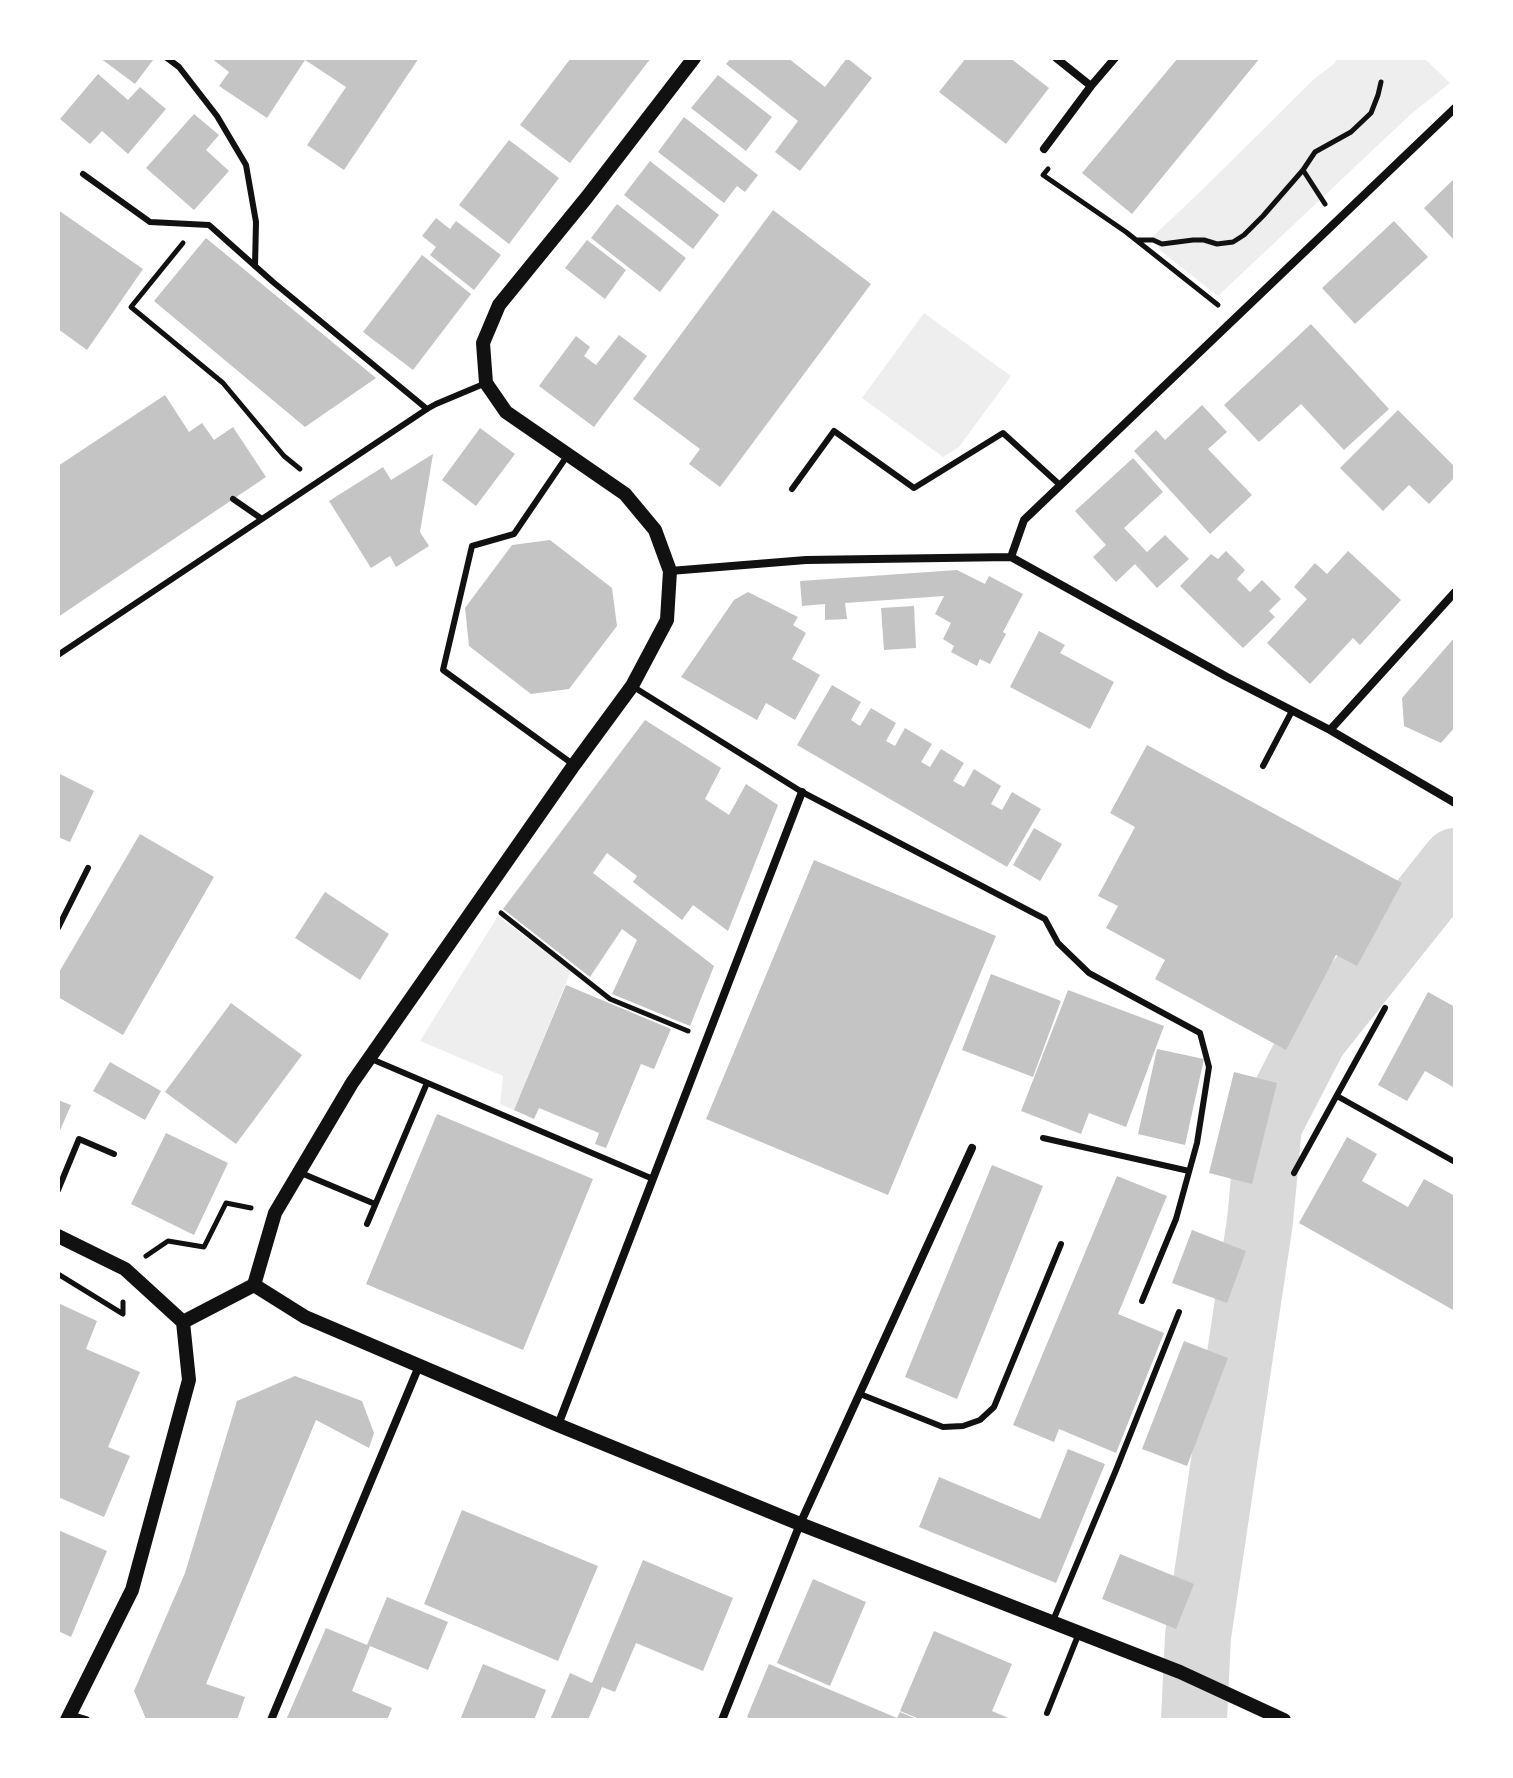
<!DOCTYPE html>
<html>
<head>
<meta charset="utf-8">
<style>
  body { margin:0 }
  #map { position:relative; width:1513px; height:1778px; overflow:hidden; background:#fff; font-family:Lora,serif }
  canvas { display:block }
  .frame { position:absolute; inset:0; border:60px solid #fff; pointer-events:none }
</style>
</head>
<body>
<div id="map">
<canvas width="1513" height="1778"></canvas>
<div class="frame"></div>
</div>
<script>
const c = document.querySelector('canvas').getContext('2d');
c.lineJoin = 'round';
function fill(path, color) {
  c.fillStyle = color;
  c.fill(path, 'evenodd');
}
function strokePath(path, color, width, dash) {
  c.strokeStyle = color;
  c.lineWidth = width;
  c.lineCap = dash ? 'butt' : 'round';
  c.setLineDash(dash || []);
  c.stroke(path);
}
const green = new Path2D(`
  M1337 58H1424L1450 83 1411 114 1218 296 1161 251 1153 240 1150 239 1201 191 1314 79 1335 63Z
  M924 313 1011 376 959 447 943 457 862 398Z
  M498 916 571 971 514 1110 500 1104 503 1076 420 1041Z`);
const river = new Path2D(`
  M1194 1720 1198 1636 1260 1221 1269 1125 1314 1038 1455 861`);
const building = new Path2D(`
  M100 58H150L153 60 135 84Z
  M211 58H419L344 170 307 145 346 87 305 60 267 118 219 86 229 72Z
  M571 58H651L570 163 520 125Z
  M731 58H788L825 87 847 58 872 78 800 171 775 152 798 121 726 64Z
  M966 58H1010L1049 88 1006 144 939 92Z
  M1178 58H1260L1132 214 1082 173Z
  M98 74 128 100 140 87 166 109 128 154 102 131 90 144 60 119Z
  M718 75 772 117 746 151 691 108Z
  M194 114 219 135 206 150 229 171 194 210 146 168Z
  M684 117 758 175 745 192 737 186 724 203 658 152Z
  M509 140 559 178 509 244 459 205Z
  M650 161 719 215 693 249 624 195Z
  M1455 178V241L1424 208Z
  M617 204 686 258 660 292 591 238Z
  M58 210 143 269 87 350 58 329Z
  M773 210 871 284 720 487 689 464 700 449 633 399Z
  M436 218 450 229 456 221 501 255 474 290 430 255 436 247 422 236Z
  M1394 221 1428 257 1355 324 1322 288Z
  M206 238 376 378 305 427 154 301Z
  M587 240 626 270 605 299 565 268Z
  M422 255 471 294 413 370 363 332Z
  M1311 324 1389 409 1344 450 1301 404 1259 442 1224 405Z
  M619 335 647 356 594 427 539 386 576 336 590 347 584 356 596 365Z
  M165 395 189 432 202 423 214 440 233 427 266 477 58 617V466Z
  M1202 405 1227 432 1208 449 1252 495 1210 534 1134 451 1156 430 1165 440Z
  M1398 410 1455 467V477L1429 504 1409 485 1383 511 1340 468Z
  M480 428 515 454 476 506 442 480Z
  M433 454 420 532 429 546 396 567 390 556 371 568 329 501 383 467 391 480Z
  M1133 458 1163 492 1124 528 1147 552 1165 535 1189 559 1157 588 1135 564 1116 582 1093 557 1106 545 1075 511Z
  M550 540 612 588 617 626 569 689 531 694 469 646 465 608 512 545Z
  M1226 551 1245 570 1237 579 1250 592 1262 580 1281 599 1269 611 1275 617 1243 648 1180 586 1211 554 1218 559Z
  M1348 551 1401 600 1360 645 1353 638 1310 684 1267 643 1307 599 1294 587 1315 563 1327 574Z
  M957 570 985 584 989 576 1023 594 1003 632 1006 634 990 664 980 659 977 666 951 652 954 646 943 639 951 623 935 614 944 596 845 603 847 619 825 620V604L802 606 800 581Z
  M748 592 798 617 793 625 806 633 792 659 820 675 795 720 766 703 757 720 681 677 734 600Z
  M914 606 916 648 884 650 881 608Z
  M1039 631 1065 645 1060 653 1114 682 1090 729 1010 687Z
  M1455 637V727L1441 743 1404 726 1402 698Z
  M832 685 861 702 851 720 860 726 871 708 896 723 886 741 895 746 905 728 932 744 921 762 930 767 941 749 964 763 953 781 964 787 974 769 1001 786 991 804 1002 810 1012 792 1041 809 1007 867 797 745Z
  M645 720 721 768 705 799 729 815 746 784 778 805 728 931 693 905 682 920 633 882 637 876 607 853 593 873 714 966 690 1026 612 994 637 940 622 929 590 977 503 909Z
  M1147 745 1402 883 1357 966 1336 955 1286 1050 1155 979 1165 960 1106 928 1118 906 1098 896 1135 827 1110 813Z
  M58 773 94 791 70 842 58 837Z
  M1034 828 1062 844 1040 881 1013 865Z
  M140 834 214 877 123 1035 58 997V974Z
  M814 860 996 936 888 1195 706 1119Z
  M325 892 389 934 360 980 295 938Z
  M991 974 1061 1001 1033 1077 962 1050Z
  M566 985 671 1029 654 1069 641 1064 606 1148 595 1144 599 1133 539 1108 534 1119 514 1110Z
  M1068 990 1164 1026 1126 1127 1089 1113 1081 1134 1021 1111Z
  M1428 992 1455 1007V1088L1425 1071 1407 1101 1378 1085Z
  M231 1003 302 1055 236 1144 165 1092Z
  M1157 1049 1204 1059 1185 1145 1138 1134Z
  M110 1062 161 1091 145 1120 93 1091Z
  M1234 1072 1277 1083 1252 1184 1209 1173Z
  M58 1100 71 1105 58 1135Z
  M437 1114 593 1179 523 1350 366 1284Z
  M166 1133 228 1163 194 1235 131 1204Z
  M1347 1137 1377 1154 1362 1181 1408 1207 1424 1179 1455 1196V1311L1299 1223Z
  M992 1165 1043 1186 957 1399 905 1377Z
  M1117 1176 1167 1196 1118 1314 1164 1333 1116 1453 1059 1429 1054 1442 1013 1425Z
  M1192 1230 1246 1251 1227 1303 1172 1283Z
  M58 1303 97 1321 86 1349 140 1372 108 1447 130 1456 104 1517 58 1497Z
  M1184 1341 1228 1358 1187 1466 1142 1449Z
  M295 1376 362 1401 374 1433 369 1448 316 1420 206 1684 245 1697 237 1720 146 1719 134 1691 185 1573 237 1401Z
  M1068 1449 1105 1464 1056 1583 919 1527 939 1477 1040 1519Z
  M462 1510 598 1566 558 1661 424 1604Z
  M58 1530 107 1551 71 1637 58 1631Z
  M1120 1554 1194 1584 1176 1629 1102 1599Z
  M643 1560 733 1598 703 1671 636 1643 615 1692 602 1687 588 1720H550L570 1673 592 1683Z
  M813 1579 866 1602 830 1686 777 1663Z
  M387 1597 448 1622 428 1670 370 1646 352 1691 392 1708 387 1720H286L326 1628 367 1645Z
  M934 1631 1012 1664 992 1711 1013 1720H922L900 1711Z
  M483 1664 546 1690 534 1720H460Z
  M769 1664 897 1718 900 1712 919 1720H753L747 1717Z`);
const path = new Path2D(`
  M1048 169 1043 175 1126 232 1218 305
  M1303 170 1315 152 1351 132 1371 113 1378 95 1381 82
  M1138 240H1153L1162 244 1193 240H1204L1217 244 1233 242 1244 235 1263 216 1303 170 1325 204
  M183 243 131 307 223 383 284 456 300 469
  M501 913 610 999 688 1031
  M146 1256 168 1241 204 1247 226 1203 251 1208
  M58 1274 123 1314V1302`);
const service = new Path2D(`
  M167 58 179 67 217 116 246 165 256 222 255 266
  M83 174 150 222 209 225 273 282 427 409
  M567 456 514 534 472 546 443 670 574 765
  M792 489 834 431 914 488 1003 433 1060 485
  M233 499 262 519
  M58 655 427 409 436 404 486 383
  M632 686 802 792 1045 919 1058 943 1089 973 1200 1033 1209 1067 1197 1143 1176 1219 1142 1301
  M1263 766 1292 711
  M58 928 88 868
  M369 1058 653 1179
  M1337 1096 1455 1162
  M1043 1138 1189 1171
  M301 1173 375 1204
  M1294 1173 1385 1008
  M58 1190 79 1139 114 1154
  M367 1224 427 1083
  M860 1394 943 1427 963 1426 980 1420 994 1407 1061 1244
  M1052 1623 1116 1470 1179 1312
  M1047 1713 1079 1633`);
const minor = new Path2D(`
  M1056 58 1091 86 1115 58
  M1044 149 1091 86
  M1011 557 1024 520 1455 108
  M670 571 806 560 1011 557 1227 677 1330 730 1455 803
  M1330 730 1455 592
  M558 1425 802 792
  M69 1715 86 1720
  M271 1720 419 1366
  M722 1720 800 1524 972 1148`);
const tertiary = new Path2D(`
  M58 1236 125 1269 183 1322
  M254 1285 275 1213 352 1083 574 765 632 686 667 620 670 571 655 530 625 494 506 412 486 383 483 343 499 305 587 197 694 58
  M254 1285 305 1317 558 1425 800 1524 1180 1672 1284 1720
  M183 1322 254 1285
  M67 1720 132 1590 189 1380 183 1322`);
fill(green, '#eee');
strokePath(river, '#d9d9d9', 66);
fill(building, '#c4c4c4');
strokePath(path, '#111', 5);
strokePath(service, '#111', 6);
strokePath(minor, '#111', 8);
strokePath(tertiary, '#111', 14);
</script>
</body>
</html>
